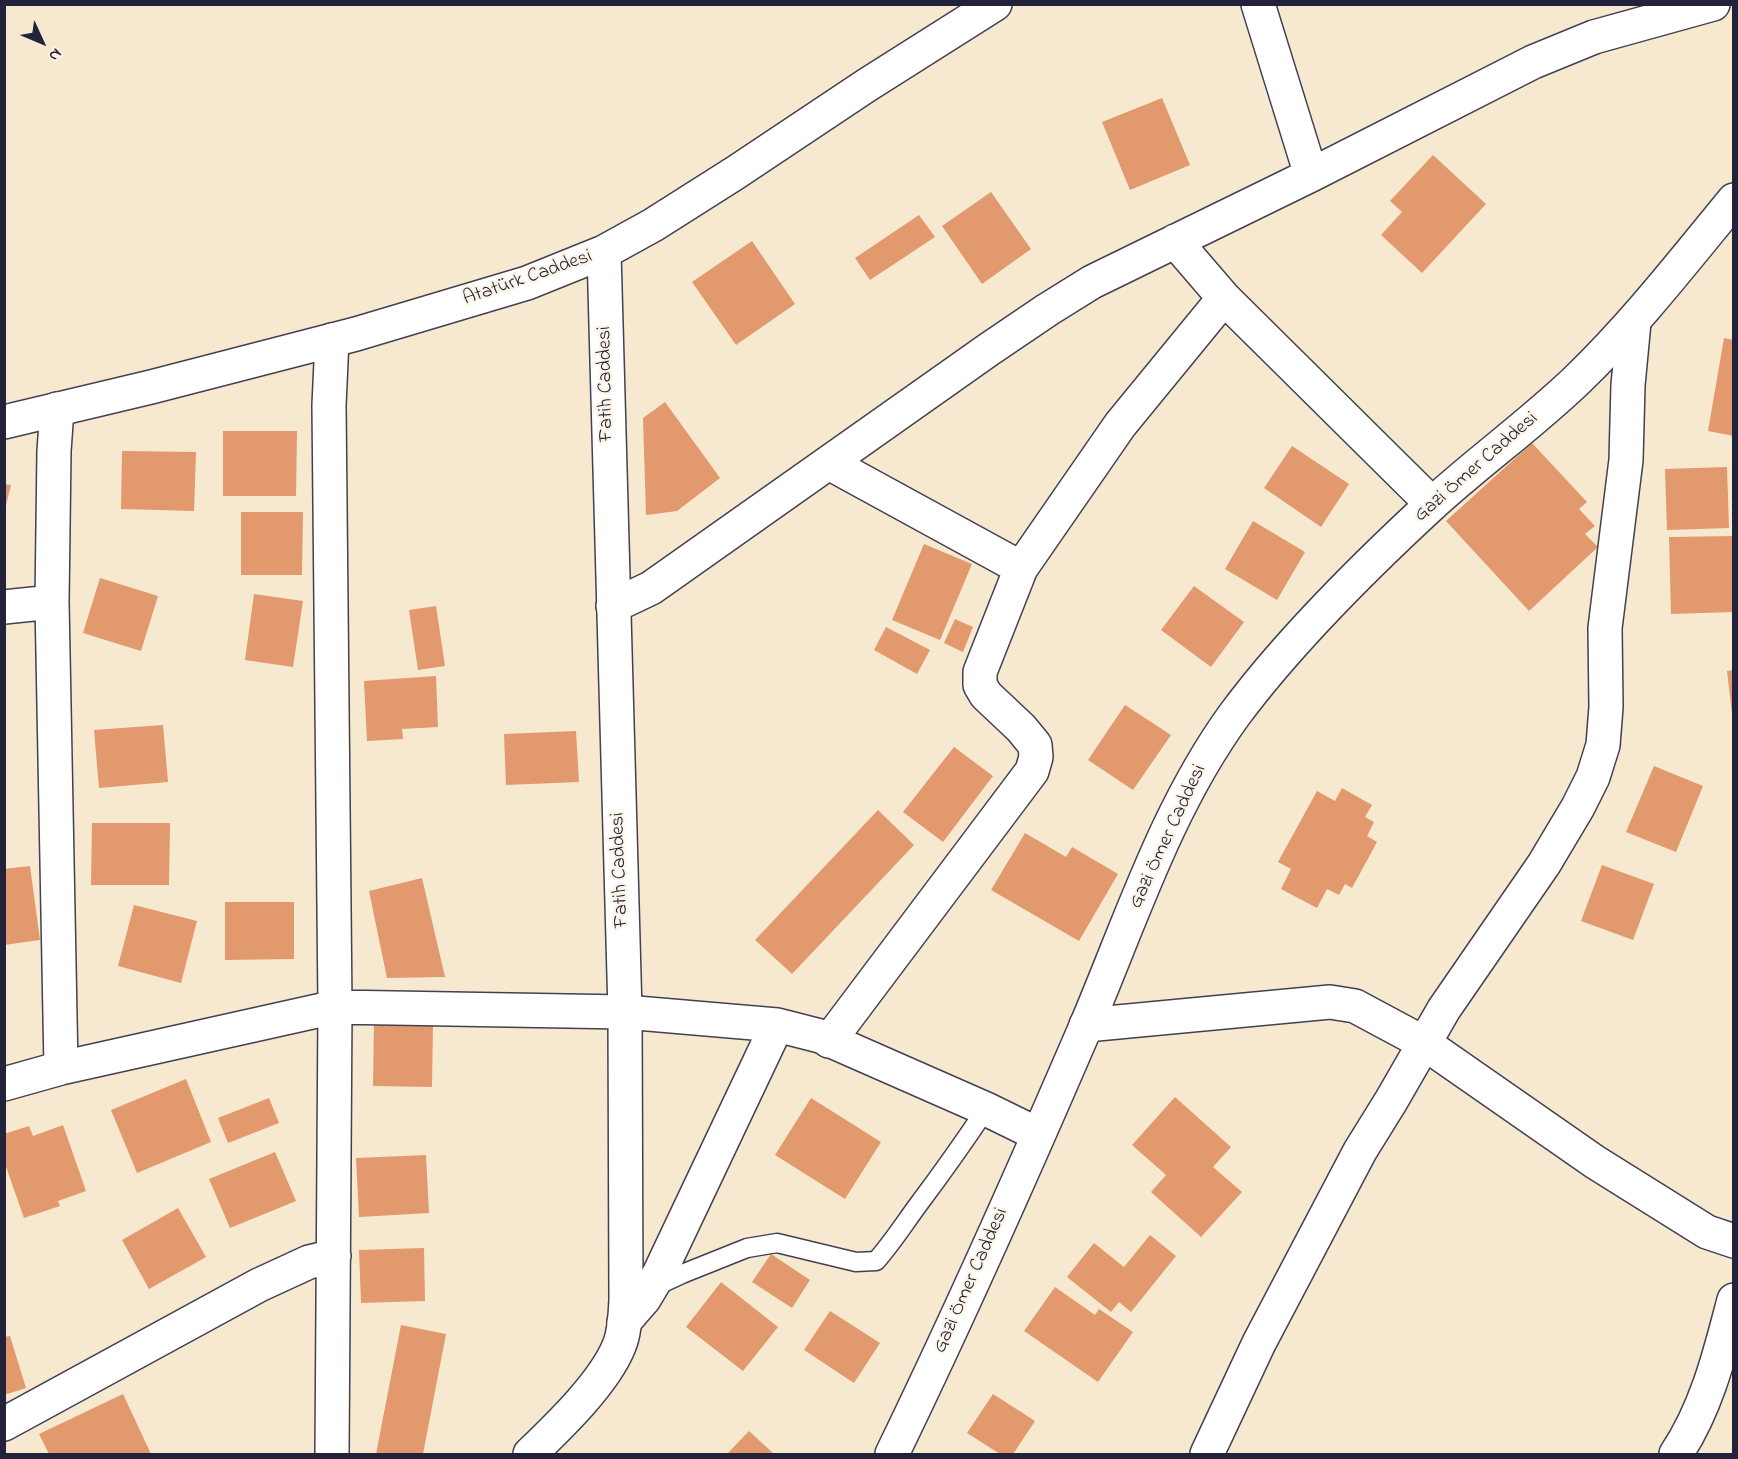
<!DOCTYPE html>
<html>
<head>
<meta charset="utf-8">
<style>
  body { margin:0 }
  #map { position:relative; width:1738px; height:1459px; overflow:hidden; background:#f6e9d0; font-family:"Indie Flower",sans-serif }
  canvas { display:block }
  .frame { position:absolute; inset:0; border:6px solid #22223b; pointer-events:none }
  .north { position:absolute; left:12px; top:12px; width:60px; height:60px; -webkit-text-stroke:4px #fcf5e5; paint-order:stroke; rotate:134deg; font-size:16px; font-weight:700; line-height:24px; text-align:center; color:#22223b }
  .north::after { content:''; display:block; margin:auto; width:21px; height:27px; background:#22223b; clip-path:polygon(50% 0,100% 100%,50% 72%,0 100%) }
</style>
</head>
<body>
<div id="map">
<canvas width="1738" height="1459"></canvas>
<div class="frame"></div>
<div class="north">N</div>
</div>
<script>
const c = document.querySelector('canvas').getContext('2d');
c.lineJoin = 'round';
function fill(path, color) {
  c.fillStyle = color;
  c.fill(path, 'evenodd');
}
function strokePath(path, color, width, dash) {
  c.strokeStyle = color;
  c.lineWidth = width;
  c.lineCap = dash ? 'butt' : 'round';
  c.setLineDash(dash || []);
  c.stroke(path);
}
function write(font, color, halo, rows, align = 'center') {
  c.font = font + ' "Indie Flower",sans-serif';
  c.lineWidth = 4.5;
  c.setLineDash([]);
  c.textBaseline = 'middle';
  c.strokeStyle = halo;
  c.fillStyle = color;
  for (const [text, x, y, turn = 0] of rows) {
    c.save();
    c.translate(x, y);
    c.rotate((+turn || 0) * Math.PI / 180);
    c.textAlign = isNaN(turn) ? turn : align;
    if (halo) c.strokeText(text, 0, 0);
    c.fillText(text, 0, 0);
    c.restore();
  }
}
const building = new Path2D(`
  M1162 98 1190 165 1130 190 1102 122Z
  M1433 155 1486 204 1422 273 1381 235 1402 212 1390 201Z
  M991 192 1031 249 982 284 942 226Z
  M919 215 935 237 870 280 855 258Z
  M752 241 795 304 736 345 692 282Z
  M1724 338 1734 340V436L1708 431Z
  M665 402 720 478 677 511 646 515 643 418Z
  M223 431H297L296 496H223Z
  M1532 443 1587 502 1579 509 1595 526 1585 534 1598 547 1529 611 1446 521Z
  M1292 446 1349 484 1321 527 1264 488Z
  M122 451 196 452 194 511 121 509Z
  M1727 467 1729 528 1667 530 1665 469Z
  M4 484 11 485 5 509H4Z
  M241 512H303L302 575H241Z
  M1253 521 1305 552 1277 600 1225 569Z
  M1734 536V612L1671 614 1669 537Z
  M924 544 972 564 940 640 892 620Z
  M100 578 158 596 141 651 83 633Z
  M1194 586 1244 622 1211 667 1161 630Z
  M254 594 303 601 293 667 245 660Z
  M436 606 445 666 418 670 409 610Z
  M955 619 973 627 963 652 944 643Z
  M886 627 930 650 917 674 874 650Z
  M1734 670V712L1732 713 1727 671Z
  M436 676 438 727 402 729 403 739 367 741 364 681Z
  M1125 705 1171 735 1133 790 1088 760Z
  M163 725 168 782 99 788 94 730Z
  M576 731 579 782 506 785 504 734Z
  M954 747 993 776 943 842 903 812Z
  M1654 766 1703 786 1676 852 1626 832Z
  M1342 788 1372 805 1365 817 1374 822 1367 836 1377 842 1352 888 1345 884 1339 895 1327 889 1317 908 1281 889 1291 869 1278 862 1317 791 1335 801Z
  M878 810 914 845 792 974 755 940Z
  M92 823H170L169 885H91Z
  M1025 833 1066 857 1072 847 1118 874 1079 941 991 890Z
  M1602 865 1654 884 1633 940 1581 921Z
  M30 866 40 940 4 945V869Z
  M422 878 445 977 387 978 369 891Z
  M225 902H294V959L225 960Z
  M134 905 197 921 181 983 118 966Z
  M374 1021 433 1022 432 1087 373 1086Z
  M186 1079 211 1142 137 1173 111 1110Z
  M1175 1097 1231 1147 1213 1167 1242 1192 1201 1237 1151 1192 1166 1175 1132 1145Z
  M269 1098 279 1123 228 1143 218 1118Z
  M811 1098 881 1142 845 1199 775 1155Z
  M63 1125 86 1191 58 1201 60 1206 24 1218 4 1161V1134L29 1126 33 1136Z
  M275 1152 296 1201 230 1228 209 1179Z
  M426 1155 429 1213 359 1217 356 1158Z
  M178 1208 206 1257 149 1289 122 1240Z
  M1150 1235 1176 1256 1131 1312 1119 1302 1111 1312 1067 1277 1094 1243 1124 1267Z
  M424 1248 425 1301 361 1303 359 1250Z
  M771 1254 810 1280 792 1308 752 1282Z
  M721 1282 778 1327 743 1371 686 1327Z
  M1055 1287 1095 1315 1099 1309 1133 1332 1098 1382 1024 1331Z
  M830 1311 880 1343 854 1383 804 1350Z
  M401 1325 446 1334 423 1454H376Z
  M10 1336 26 1388 4 1395V1337Z
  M123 1394 151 1454H49L39 1434Z
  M993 1394 1035 1421 1013 1454H1000L967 1433Z
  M749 1431 774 1454H727Z`);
const service = new Path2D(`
  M656 1286 682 1274 747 1248 777 1243 856 1262 876 1261C892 1243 904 1224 918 1205 942 1173 964 1142 986 1109`);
const minor = new Path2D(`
  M1258 4 1311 175
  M1175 241 1224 298 1432 504
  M57 409 54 451 52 602 61 1068
  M829 463 1021 568
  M613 606 651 588 988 350 1047 310 1092 282 1311 175 1533 62 1594 37 1713 4
  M4 607 52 602
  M1086 1025 1330 1002 1355 1006 1424 1043 1595 1162 1707 1232 1734 1241
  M829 1041 1032 771 1036 757 1035 745 1021 728 986 695 980 685V672L1021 568 1120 425 1224 298
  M4 1084 61 1068 335 1007 625 1012 777 1025 820 1036 986 1109 1037 1134
  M624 1322 644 1299 659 1274 777 1025
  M4 1424 259 1285 309 1262 334 1256
  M332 1454 335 1007 329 405 332 340
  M1207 1454 1259 1343 1360 1151 1391 1101 1444 1009 1544 864 1578 807 1593 777 1603 745 1606 707 1605 628 1626 460 1628 385 1634 322
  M1676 1454C1707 1408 1720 1353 1734 1300`);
const tertiary = new Path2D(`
  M4 422 151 387 356 334 527 283 604 252 653 225 735 173 867 85 995 4
  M530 1454C559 1426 604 1383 619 1346 625 1332 625 1315 626 1300L625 1012 604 252
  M892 1454C960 1314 1024 1170 1086 1026 1131 920 1167 807 1235 714 1290 640 1363 568 1430 506 1478 462 1530 425 1577 380 1634 325 1683 262 1734 200`);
const streetNames = [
  ["Atatürk Caddesi",528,279,-19],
  ["Fatih Caddesi",607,384,-91],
  ["Gazi Ömer Caddesi",1477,468,-41],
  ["Gazi Ömer Caddesi",1169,837,-65],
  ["Fatih Caddesi",621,870,-92],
  ["Gazi Ömer Caddesi",972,1281,-66]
];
fill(building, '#e1996d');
strokePath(service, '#424051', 21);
strokePath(minor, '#424051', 36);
strokePath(tertiary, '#424051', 36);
strokePath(service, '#fff', 18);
strokePath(minor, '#fff', 33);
strokePath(tertiary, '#fff', 33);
write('20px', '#22223b', '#fcf5e5', streetNames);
</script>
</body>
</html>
